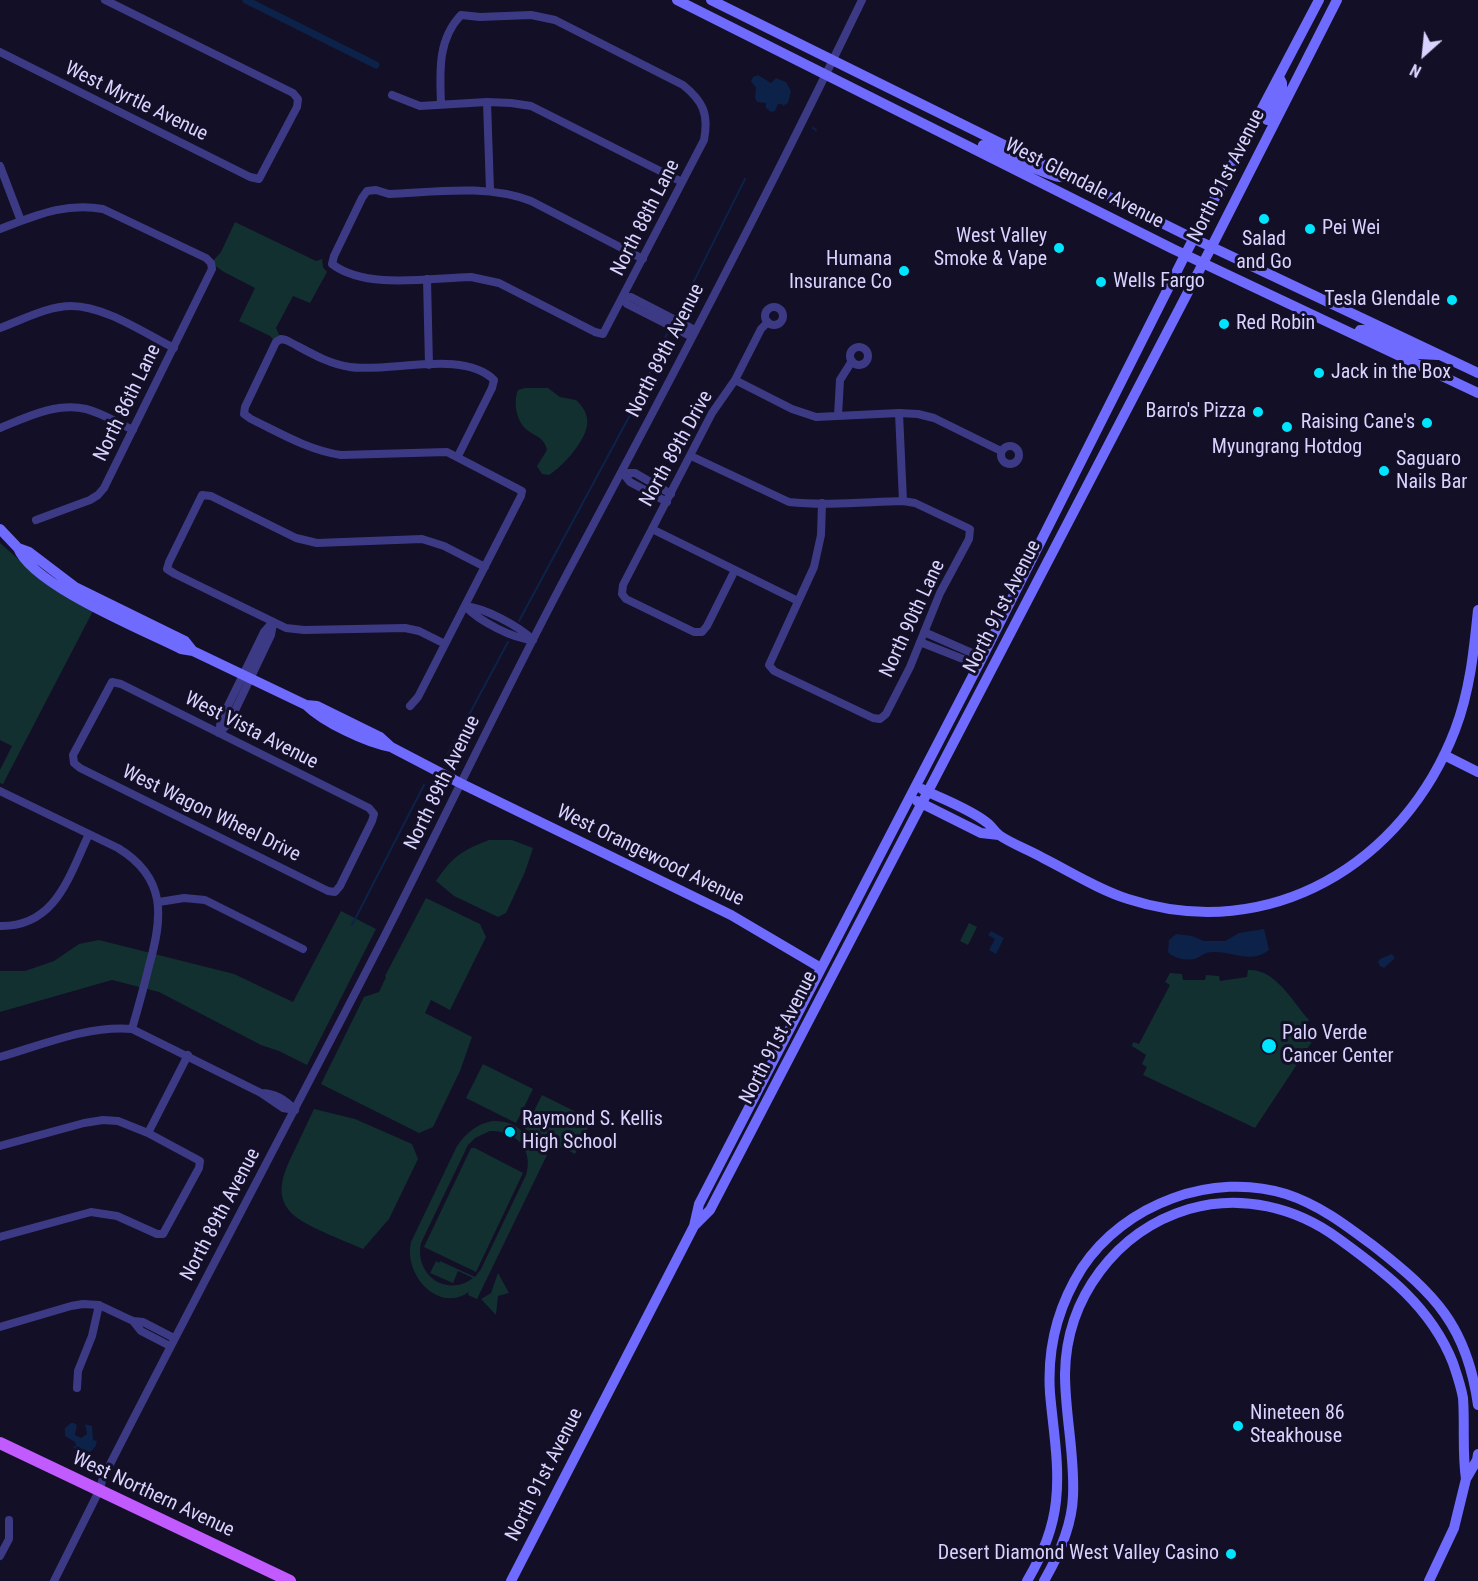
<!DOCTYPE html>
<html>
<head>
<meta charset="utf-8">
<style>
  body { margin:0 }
  #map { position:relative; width:1478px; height:1581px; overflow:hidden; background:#130f26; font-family:"Roboto Condensed",sans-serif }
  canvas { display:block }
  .north { position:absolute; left:1394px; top:24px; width:60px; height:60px; -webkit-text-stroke:4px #130f26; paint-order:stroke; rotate:207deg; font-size:16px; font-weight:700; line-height:24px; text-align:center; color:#d9d4ff }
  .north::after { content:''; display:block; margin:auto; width:21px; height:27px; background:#d9d4ff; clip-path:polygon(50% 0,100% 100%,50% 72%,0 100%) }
</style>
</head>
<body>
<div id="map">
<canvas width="1478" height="1581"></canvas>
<div class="north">N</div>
</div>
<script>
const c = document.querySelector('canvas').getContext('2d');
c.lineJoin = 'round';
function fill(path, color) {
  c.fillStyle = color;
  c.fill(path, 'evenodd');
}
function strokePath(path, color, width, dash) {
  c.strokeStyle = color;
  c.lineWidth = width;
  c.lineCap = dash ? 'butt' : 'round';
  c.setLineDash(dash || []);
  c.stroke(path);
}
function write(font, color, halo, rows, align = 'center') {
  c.font = font + ' "Roboto Condensed",sans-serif';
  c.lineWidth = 6;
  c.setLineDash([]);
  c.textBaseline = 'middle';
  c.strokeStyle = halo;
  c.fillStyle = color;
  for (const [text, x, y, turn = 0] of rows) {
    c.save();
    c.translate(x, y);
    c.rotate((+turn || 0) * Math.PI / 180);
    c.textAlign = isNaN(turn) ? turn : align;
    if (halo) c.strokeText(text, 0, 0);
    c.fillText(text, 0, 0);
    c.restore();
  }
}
const green = new Path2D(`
  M235 222 316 261 322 259 323 267 327 272 310 303 293 296 276 328 281 339 276 342 270 336 239 321 255 288 224 272 211 263 221 252Z
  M525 388H548L560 397 576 400C583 406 589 416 587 426 583 444 563 466 549 475L542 474 537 466 547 450C544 437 536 437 527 430 516 421 513 402 518 390Z
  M0 543 41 579 93 611 3 784 0 783V770L12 746 0 740Z
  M489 840H512L533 848 525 872 506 913 498 917 454 896 436 881C453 856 461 851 489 840Z
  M426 898 480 924 486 937 450 1010 431 1000 425 1013 472 1037 460 1071 433 1127 419 1133 321 1084 364 997 379 992 386 977 385 976Z
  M341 911 376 929 307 1065 279 1051 261 1045 159 992 112 980 0 1012V971H25L54 961 79 944 99 940 234 974 293 1002Z
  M969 923 977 927 968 945 960 941Z
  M1248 970C1275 968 1293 1002 1309 1020L1305 1026 1315 1037 1255 1128 1143 1075 1147 1067 1142 1064 1146 1055 1132 1046 1133 1042 1139 1044 1170 985 1165 982 1170 973 1182 974 1183 980H1205L1206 975 1219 976 1220 981 1247 977Z
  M483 1064 533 1089 516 1123 466 1098Z
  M542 1095 592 1120 575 1154 525 1129Z
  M314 1109 355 1119 412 1144 418 1159 389 1219 363 1249C345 1241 310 1228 296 1217 270 1197 285 1170 296 1147 302 1134 308 1122 314 1109Z
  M492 1121C526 1120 524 1143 547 1155L477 1299 468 1295 469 1292C438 1314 403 1274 411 1242L457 1146C466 1133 477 1124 492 1121ZM490 1131C516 1130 534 1150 526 1175L481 1269 475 1277 440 1261 439 1263 436 1261 430 1273 453 1283 458 1271 473 1278C447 1298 414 1275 421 1243L468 1145 475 1138Z
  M471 1148H475L523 1173 476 1272 424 1247Z
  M498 1273 509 1293 498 1296 496 1315 481 1299 491 1293Z`);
const water = new Path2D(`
  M758 75 771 83 776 78 786 82 791 91 788 103 783 106 782 104H778L775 111 771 112 766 108V103L757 102 755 98 756 88 751 81 753 77Z
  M1264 929 1269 950C1251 964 1235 952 1215 952 1202 952 1204 956 1194 959 1186 961 1173 958 1168 952L1169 940 1176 934 1192 936 1204 941H1225L1239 933Z
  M991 931 1004 938 996 954 989 950 995 939 988 935Z
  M1392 954 1395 958 1384 968 1380 966 1378 962 1380 959Z
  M71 1423H74L77 1425 75 1435 81 1438 87 1434 85 1424 92 1426 93 1440 97 1441C95 1454 81 1458 73 1447L76 1446 75 1442 65 1436V1428Z`);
const stream = new Path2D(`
  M813 128 816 130
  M678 313 745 179
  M519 621 636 404 667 334
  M448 754 508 642
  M352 925 424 785`);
const canal = new Path2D(`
  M246 0 376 65`);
const street = new Path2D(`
  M0 52 250 177 259 179 297 107 298 99 293 93 105 0
  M392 95 420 106 487 102 511 103 531 106 682 182
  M487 102 490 190
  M441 104C440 73 437 40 461 15L480 17 531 15 555 20 683 85C703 101 709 114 704 140L603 334 595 332 499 283 471 277C430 278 366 290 332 264L334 256 362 198 367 191 376 190 389 194C436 192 486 184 531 201L643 259
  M0 166 21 221
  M0 229C35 216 65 202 103 209L206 258 211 263 212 269 104 488 98 495 90 500 36 520
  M427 279 429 365
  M623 298 631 297 695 330
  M623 298 627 304 692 337
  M765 316a9 9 0 1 1 18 0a9 9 0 1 1-18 0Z
  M0 328C22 320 48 306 71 306 105 306 144 333 174 348
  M850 356a9 9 0 1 1 18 0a9 9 0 1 1-18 0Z
  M735 380 792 409 816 417 899 413 918 414 934 418 1001 451
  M899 413 903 501
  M838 416 840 380 852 361
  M0 428C27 417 57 402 86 409 102 413 118 423 133 430
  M1001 455a9 9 0 1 1 18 0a9 9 0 1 1-18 0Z
  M691 456 789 502C826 506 865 502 903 501L915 503 970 529 969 539 940 593 910 667 886 714 880 719 873 718 774 671 769 665 814 567 821 535 822 503
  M623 473H635L671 494
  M623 473 630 482 667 502
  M652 529 798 601
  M735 570 707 626 702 632H694L626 599 622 594 623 585 712 413 735 380 761 329 768 322
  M465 606C479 621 513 639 533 640
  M465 606C485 608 519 626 533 640
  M924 632 972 653 980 662
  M920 642 968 661 980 662
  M445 644 419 631 405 628 304 630 286 628 175 574 167 569 169 562 202 495 211 496 296 538 317 543 422 539 444 546 485 567
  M112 682 121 684 369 808 374 814 372 821 340 886 335 892 328 891 80 768 74 763 73 755Z
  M410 706 418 697 521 496 522 491 447 452 341 455C308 450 280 433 251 419L244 414 245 407 276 342 281 339 286 340C306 350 327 364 350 367 390 373 463 349 494 380L492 388 458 456
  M219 733 229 723 271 635 273 623
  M219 733 221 720 264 632 272 623
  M0 791 118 848C167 878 163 917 149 966 144 987 138 1008 132 1029
  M159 902 184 898 205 900 303 949
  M0 926C56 927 69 876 89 834
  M0 1057C42 1045 88 1025 132 1029L261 1093 283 1108 295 1110
  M261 1093C275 1093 285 1099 295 1110
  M148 1133 188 1055
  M0 1146 84 1123 103 1120 118 1121 148 1133 200 1161 199 1168 163 1234H157L117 1216 91 1212 0 1237
  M133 1321 141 1331 170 1346
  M0 1327 71 1306 83 1304 99 1305 133 1321 143 1322 174 1338
  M77 1388 78 1371 92 1336 99 1305
  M0 1556 9 1539V1520
  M54 1581 99 1491 103 1478C195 1297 291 1118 384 937 446 815 504 693 568 572 669 383 769 193 862 0`);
const secondary = new Path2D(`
  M677 0 1173 249 1478 393
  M711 0 1182 233 1478 373
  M1267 120 1282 87V83L1279 77
  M983 145 1010 158 1014 157 1018 152
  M1009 166C1026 160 1042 174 1060 177
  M1357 335 1360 330H1364L1418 354 1438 355
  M0 529 18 548 29 552 75 587 185 641 193 651
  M18 548C32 585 143 630 181 649L193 651 306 705C323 722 367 743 391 747
  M306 705 317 706 380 737 391 747 460 783 731 915 821 968
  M1444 755 1478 772
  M922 789C942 799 968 808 986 822 991 825 994 831 999 835 1012 844 1029 850 1043 858 1071 872 1099 890 1128 899 1270 945 1404 863 1455 730 1470 691 1474 650 1478 610
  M917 801 981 833 999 835
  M694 1226 710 1210 1212 246 1337 0
  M511 1581 694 1226 699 1204 980 662 1185 255 1319 0
  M1027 1581C1042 1556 1053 1530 1056 1501 1060 1465 1053 1429 1050 1393 1047 1348 1058 1306 1082 1268 1124 1204 1213 1171 1286 1194 1320 1205 1347 1226 1375 1247 1435 1294 1467 1326 1478 1405
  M1044 1581C1059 1555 1072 1526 1073 1496 1075 1455 1065 1415 1065 1374 1066 1298 1116 1231 1189 1209 1241 1194 1296 1207 1339 1239 1386 1273 1431 1307 1453 1363 1457 1375 1461 1386 1463 1398 1465 1425 1462 1452 1466 1479
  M1429 1581 1454 1528 1466 1479 1477 1460 1478 1454`);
const primary = new Path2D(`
  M0 1443 290 1581`);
const markers = [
  [1264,219,6,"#00e5ff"],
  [1310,229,6,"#00e5ff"],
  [1059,248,6,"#00e5ff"],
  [904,271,6,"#00e5ff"],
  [1101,282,6,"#00e5ff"],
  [1452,300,6,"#00e5ff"],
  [1224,324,6,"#00e5ff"],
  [1319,373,6,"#00e5ff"],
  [1258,412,6,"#00e5ff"],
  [1427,423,6,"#00e5ff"],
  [1287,427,6,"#00e5ff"],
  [1384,471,6,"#00e5ff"],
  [1269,1046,8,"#00e5ff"],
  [510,1132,6,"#00e5ff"],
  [1238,1426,6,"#00e5ff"],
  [1231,1554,6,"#00e5ff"]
];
const streetNames = [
  ["West Myrtle Avenue",136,102,26],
  ["North 91st Avenue",1227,176,-63],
  ["West Glendale Avenue",1084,184,27],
  ["North 88th Lane",646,218,-63],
  ["North 89th Avenue",666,351,-63],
  ["North 86th Lane",128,403,-64],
  ["North 89th Drive",677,449,-61],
  ["North 91st Avenue",1003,607,-63],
  ["North 90th Lane",913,619,-65],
  ["West Vista Avenue",251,731,27],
  ["North 89th Avenue",443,783,-64],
  ["West Wagon Wheel Drive",211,814,26],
  ["West Orangewood Avenue",650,856,26],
  ["North 91st Avenue",779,1038,-63],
  ["North 89th Avenue",221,1215,-62],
  ["North 91st Avenue",545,1475,-63],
  ["West Northern Avenue",153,1495,25]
];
const poiNames = [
  ["Pei Wei",1322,229],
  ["West Valley",1047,237,"right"],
  ["Smoke & Vape",1047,260,"right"],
  ["Salad",1264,240,"center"],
  ["and Go",1264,263,"center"],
  ["Humana",892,260,"right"],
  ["Insurance Co",892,283,"right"],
  ["Wells Fargo",1113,282],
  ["Tesla Glendale",1440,300,"right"],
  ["Red Robin",1236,324],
  ["Jack in the Box",1331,373],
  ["Barro's Pizza",1246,412,"right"],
  ["Raising Cane's",1415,423,"right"],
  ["Myungrang Hotdog",1287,448,"center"],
  ["Saguaro",1396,460],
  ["Nails Bar",1396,483],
  ["Palo Verde",1282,1034],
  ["Cancer Center",1282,1057],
  ["Raymond S. Kellis",522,1120],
  ["High School",522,1143],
  ["Nineteen 86",1250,1414],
  ["Steakhouse",1250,1437],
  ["Desert Diamond West Valley Casino",1219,1554,"right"]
];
fill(green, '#12302f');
fill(water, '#0c2248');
strokePath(stream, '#0c2248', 2);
strokePath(canal, '#0c2248', 7);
strokePath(street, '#3d3a85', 8);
strokePath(secondary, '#6f6bff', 10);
strokePath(primary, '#c25bff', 12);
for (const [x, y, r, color] of markers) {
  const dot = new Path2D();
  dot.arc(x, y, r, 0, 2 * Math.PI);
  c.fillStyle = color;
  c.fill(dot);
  strokePath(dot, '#130f26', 2);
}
write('20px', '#d9d4ff', '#130f26', streetNames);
write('20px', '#d9d4ff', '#130f26', poiNames, 'left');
</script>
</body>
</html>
